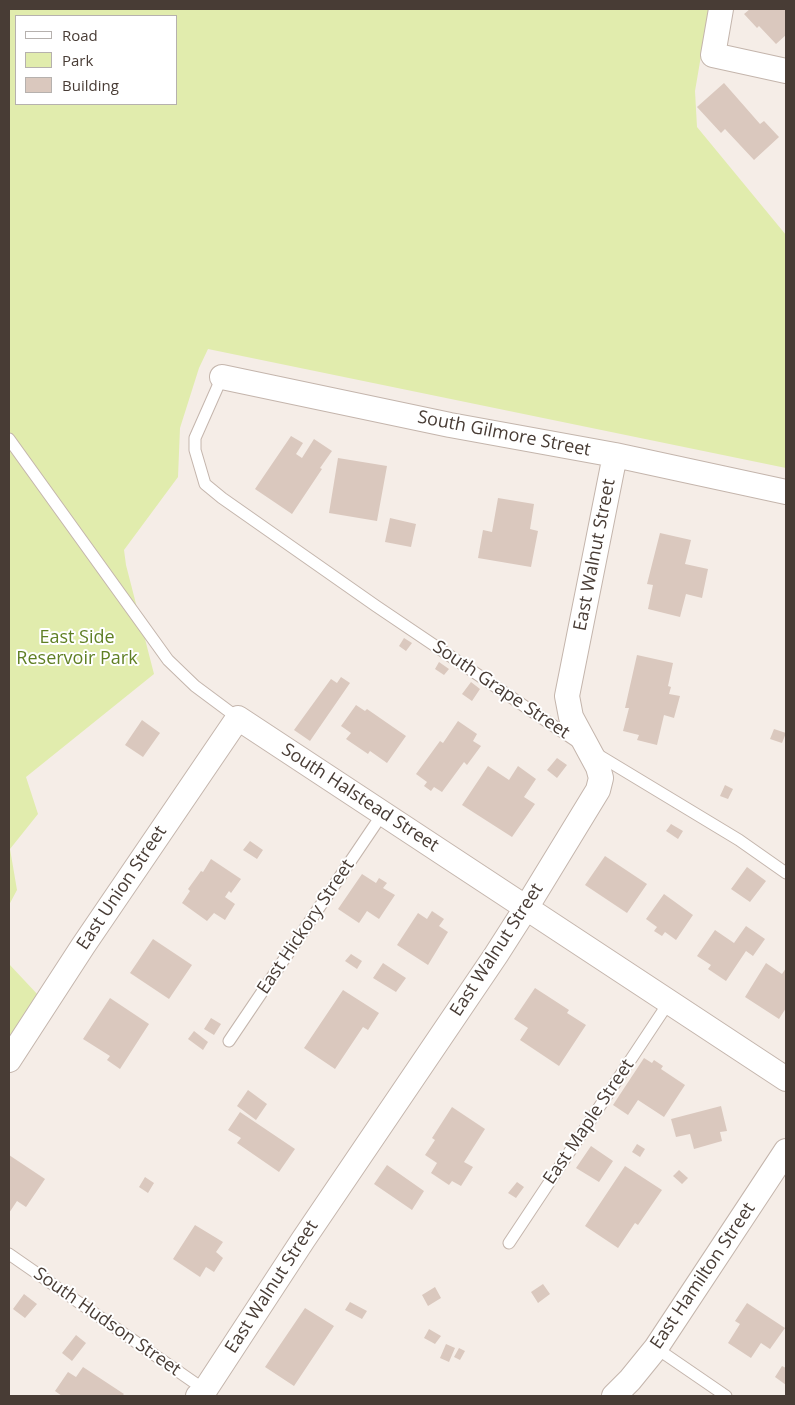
<!DOCTYPE html>
<html>
<head>
<meta charset="utf-8">
<style>
  body { margin:0 }
  #map { position:relative; width:795px; height:1405px; overflow:hidden; background:#f5ede7; font-family:"Open Sans",sans-serif }
  canvas { display:block }
  .frame { position:absolute; inset:0; border:10px solid #483c35; pointer-events:none }
  .legend { position:absolute; left:15px; top:15px; width:162px; height:90px; box-sizing:border-box; background:#fff; border:1px solid #b6b1ae; margin:0; padding:6px 9px; list-style:none; font-size:15px; color:#483c35 }
  .legend li { display:flex; align-items:center; gap:10px; height:25px }
  .legend b { width:25px; border:1px solid #b6b1ae }
</style>
</head>
<body>
<div id="map">
<canvas width="795" height="1405"></canvas>
<div class="frame"></div>
<ul class="legend">
<li><b style="height:6px;background:#fff"></b>Road</li>
<li><b style="height:14px;background:#e1ecad"></b>Park</li>
<li><b style="height:14px;background:#dac8be"></b>Building</li>
</ul>
</div>
<script>
const c = document.querySelector('canvas').getContext('2d');
c.lineJoin = 'round';
function fill(path, color) {
  c.fillStyle = color;
  c.fill(path, 'evenodd');
}
function strokePath(path, color, width, dash) {
  c.strokeStyle = color;
  c.lineWidth = width;
  c.lineCap = dash ? 'butt' : 'round';
  c.setLineDash(dash || []);
  c.stroke(path);
}
function write(font, color, halo, rows, align = 'center') {
  c.font = font + ' "Open Sans",sans-serif';
  c.lineWidth = 4;
  c.setLineDash([]);
  c.textBaseline = 'middle';
  c.strokeStyle = halo;
  c.fillStyle = color;
  for (const [text, x, y, turn = 0] of rows) {
    c.save();
    c.translate(x, y);
    c.rotate((+turn || 0) * Math.PI / 180);
    c.textAlign = isNaN(turn) ? turn : align;
    if (halo) c.strokeText(text, 0, 0);
    c.fillText(text, 0, 0);
    c.restore();
  }
}
const green = new Path2D(`
  M9 9H709L695 91 697 127 786 235V468L208 349 199 368 180 428 178 477 124 550 126 565 154 674 26 777 38 814 10 849 17 890 9 905ZM16 16H176V104H16Z
  M9 964 39 996 9 1042Z`);
const building = new Path2D(`
  M750 9H786V35L776 44 759 26 757 28 744 14Z
  M724 83 760 124 764 121 779 137 754 160 725 129 721 133 697 107Z
  M291 436 303 443 296 454 302 458 314 439 332 451 320 468 322 469 292 514 255 489Z
  M338 458 387 466 377 521 329 513Z
  M498 498 534 504 530 529 538 531 531 567 478 558 483 530 492 532Z
  M390 518 416 524 411 547 385 542Z
  M660 533 691 540 685 564 708 569 702 598 686 594 680 617 648 609 653 585 647 584Z
  M404 638 412 643 406 651 399 646Z
  M637 655 673 663 668 686 671 687 669 694 680 696 674 718 664 715 657 745 637 740 639 735 623 731 629 708H625Z
  M439 662 449 669 444 675 435 669Z
  M341 677 350 683 310 741 294 730 331 679 337 683Z
  M471 682 480 689 472 701 462 694Z
  M356 705 365 711 367 709 406 736 387 763 370 751 368 754 346 739 351 733 341 726Z
  M142 720 160 733 143 757 125 745Z
  M458 721 477 734 473 741 481 746 467 765 464 762 442 792 434 787 431 791 424 786 427 782 416 774 440 741 443 743Z
  M774 729 786 733 782 743 770 739Z
  M557 758 567 765 557 778 547 770Z
  M488 766 509 780 518 766 536 779 524 797 535 804 512 837 462 805Z
  M725 785 733 789 728 799 720 796Z
  M671 824 683 831 678 839 666 831Z
  M250 841 263 850 257 859 243 850Z
  M605 856 647 884 627 913 585 885Z
  M211 859 241 879 231 893 229 891 225 897 235 904 225 920 214 913 207 921 182 903 190 891 188 889 201 871 203 872Z
  M747 867 766 881 750 902 731 889Z
  M362 874 376 883 379 878 387 883 383 888 395 895 379 919 367 911 359 923 338 909Z
  M664 894 693 915 676 940 665 932 662 936 654 931 657 927 646 919Z
  M432 911 444 919 439 926 448 932 428 965 397 945 418 913 427 919Z
  M746 926 765 939 753 956 746 951 726 981 708 969 711 965 697 956 715 930 734 943Z
  M153 939 192 965 169 999 130 973Z
  M351 954 362 961 357 969 345 961Z
  M383 963 406 978 396 992 373 978Z
  M766 963 782 974 786 968V1008L779 1019 745 997Z
  M535 988 569 1010 567 1013 586 1025 559 1066 520 1040 528 1028 514 1019Z
  M343 990 379 1013 368 1030 363 1027 335 1069 304 1048Z
  M110 998 149 1024 120 1069 107 1060 110 1056 83 1039Z
  M211 1018 221 1024 214 1035 204 1029Z
  M194 1031 208 1042 203 1050 188 1039Z
  M644 1058 652 1063 654 1060 663 1066 661 1069 685 1085 664 1117 638 1100 628 1115 613 1105Z
  M248 1090 267 1104 256 1120 237 1106Z
  M721 1106 727 1131 720 1132 722 1141 694 1149 690 1134 676 1137 671 1119Z
  M452 1107 485 1129 464 1162 473 1167 461 1186 452 1181 449 1185 431 1173 437 1163 425 1155 435 1140 432 1138Z
  M240 1112 295 1149 279 1172 237 1143 241 1138 228 1130Z
  M637 1144 645 1149 640 1157 632 1152Z
  M591 1146 613 1161 599 1182 576 1168Z
  M9 1155 45 1179 26 1207 17 1201 9 1213Z
  M387 1165 424 1191 412 1210 374 1184Z
  M625 1166 662 1190 638 1225 635 1223 618 1248 585 1226Z
  M679 1170 688 1178 682 1184 673 1176Z
  M145 1177 154 1183 148 1193 139 1187Z
  M517 1182 524 1187 516 1198 508 1193Z
  M195 1225 223 1242 216 1252 223 1258 214 1272 206 1267 200 1277 173 1259Z
  M543 1284 550 1294 538 1303 531 1292Z
  M435 1287 441 1298 428 1306 422 1295Z
  M24 1294 37 1304 25 1318 13 1309Z
  M350 1302 367 1311 362 1319 345 1310Z
  M747 1303 785 1328 770 1349 761 1343 751 1358 728 1343 740 1324 735 1321Z
  M305 1308 334 1326 294 1386 265 1367Z
  M429 1329 441 1336 435 1344 424 1338Z
  M76 1335 86 1343 72 1361 62 1353Z
  M446 1344 455 1348 449 1362 440 1358Z
  M459 1348 465 1351 460 1360 454 1357Z
  M782 1366 786 1368V1385L775 1377Z
  M83 1367 124 1394 122 1396H62L55 1391 68 1372 76 1377Z`);
const service = new Path2D(`
  M222 377 195 438V450L205 484 222 498 376 606 579 743
  M9 439 168 660 195 686 238 718
  M595 753 739 840 786 873
  M229 1041 383 813
  M509 1243 669 1002
  M9 1254 205 1390
  M656 1348 726 1396`);
const minor = new Path2D(`
  M721 9 713 55 786 71
  M222 377 450 425 615 455 786 492
  M9 1060 83 946 238 718 786 1079
  M198 1396 205 1390 303 1240 496 955 526 908 598 790 601 778 598 767 571 717 567 696 615 455
  M614 1396 630 1380 656 1348 786 1151`);
const streetNames = [
  ["South Gilmore Street",504,434,11],
  ["East Walnut Street",595,555,-79],
  ["South Grape Street",501,690,34],
  ["South Halstead Street",360,798,33],
  ["East Union Street",122,888,-56],
  ["East Hickory Street",306,927,-56],
  ["East Walnut Street",497,950,-57],
  ["East Maple Street",589,1122,-56],
  ["East Hamilton Street",703,1276,-56],
  ["East Walnut Street",272,1287,-57],
  ["South Hudson Street",107,1322,35]
];
const parkNames = [
  ["East Side",77,638],
  ["Reservoir Park",77,659]
];
fill(green, '#e1ecad');
fill(building, '#dac8be');
strokePath(service, '#c4b5ac', 13);
strokePath(minor, '#c4b5ac', 26);
strokePath(service, '#fff', 11);
strokePath(minor, '#fff', 24);
write('18px', '#483c35', '#fff', streetNames);
write('18px', '#5f7f24', '#fff', parkNames);
</script>
</body>
</html>
